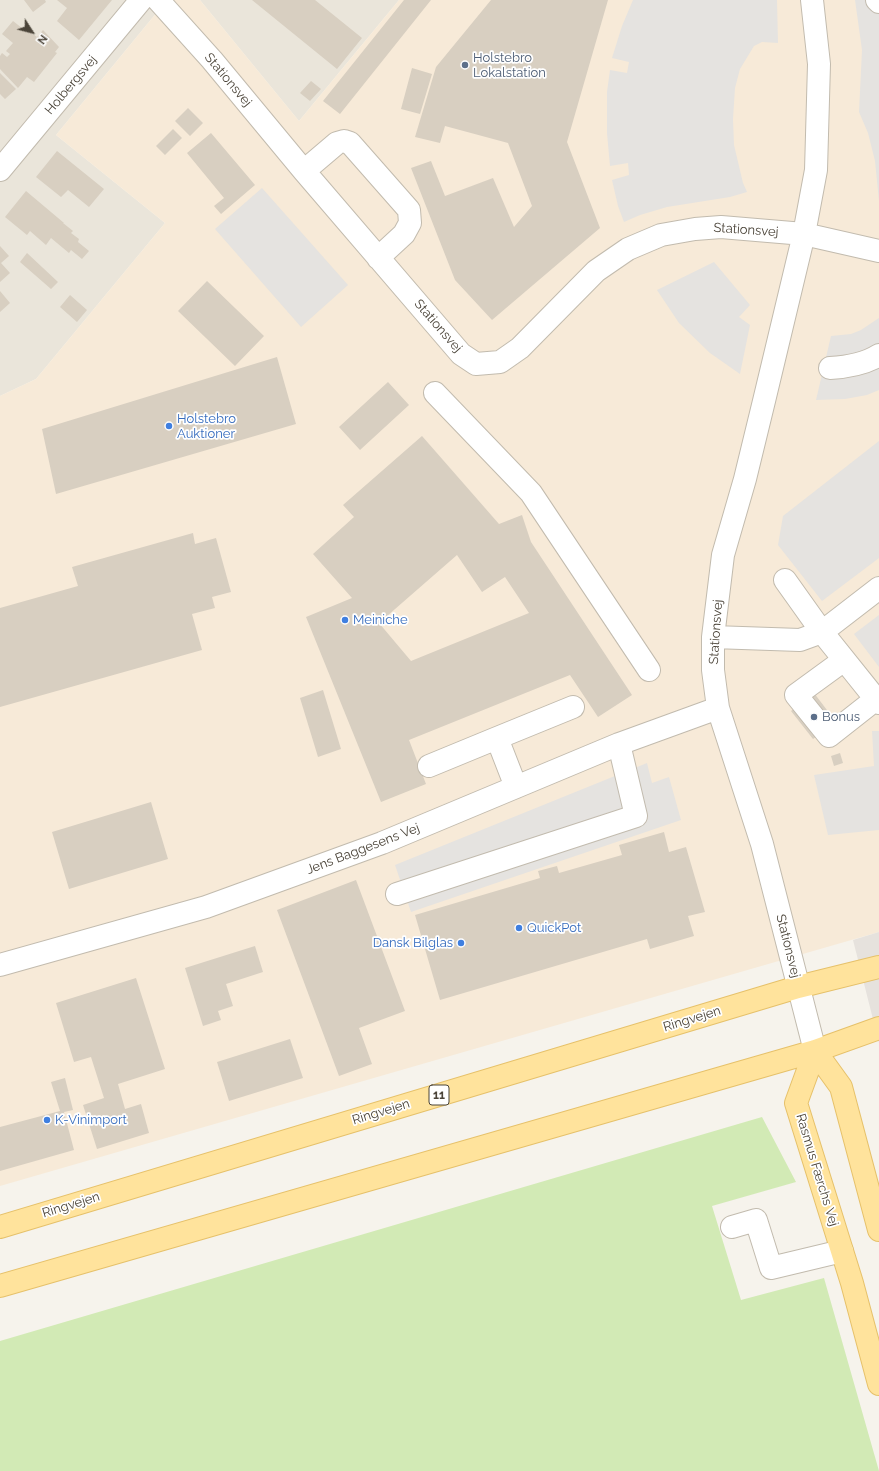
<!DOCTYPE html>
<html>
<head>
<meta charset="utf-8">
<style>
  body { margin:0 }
  #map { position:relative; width:879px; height:1471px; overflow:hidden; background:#f6f3ec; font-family:Raleway,sans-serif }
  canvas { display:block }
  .north { position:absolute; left:12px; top:12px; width:40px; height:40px; -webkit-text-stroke:3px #fff; paint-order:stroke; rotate:126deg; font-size:11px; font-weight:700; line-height:16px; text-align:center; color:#4b4439 }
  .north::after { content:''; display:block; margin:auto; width:14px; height:18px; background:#4b4439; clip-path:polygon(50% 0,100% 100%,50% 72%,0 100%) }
</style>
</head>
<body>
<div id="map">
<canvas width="879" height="1471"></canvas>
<div class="north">N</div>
</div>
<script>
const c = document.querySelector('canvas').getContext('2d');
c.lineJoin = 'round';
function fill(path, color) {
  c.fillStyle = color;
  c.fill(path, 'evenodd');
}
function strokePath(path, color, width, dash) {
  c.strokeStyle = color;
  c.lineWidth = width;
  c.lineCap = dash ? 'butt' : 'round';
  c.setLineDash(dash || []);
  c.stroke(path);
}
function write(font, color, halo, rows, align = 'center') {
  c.font = font + ' Raleway,sans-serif';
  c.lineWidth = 3.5;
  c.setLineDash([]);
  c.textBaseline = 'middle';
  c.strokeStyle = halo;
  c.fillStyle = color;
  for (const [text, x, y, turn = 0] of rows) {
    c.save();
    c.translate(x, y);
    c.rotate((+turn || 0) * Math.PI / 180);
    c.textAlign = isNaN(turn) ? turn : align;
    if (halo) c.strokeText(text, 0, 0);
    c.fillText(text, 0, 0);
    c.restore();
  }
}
const residential = new Path2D(`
  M0 0H167L56 135 165 223 36 379 0 396Z
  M200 0H399L299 121Z`);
const commercial = new Path2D(`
  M167 0H200L299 121 399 0H879V932L0 1186V396L36 379 165 223 56 135Z`);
const industrial = new Path2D(`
  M879 932V1043L853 940Z`);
const green = new Path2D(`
  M762 1117 796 1182 712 1206 741 1300 824 1278 879 1471H0V1341Z`);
const parking = new Path2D(`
  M633 0H777L778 43 762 42 754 46 740 69 735 88 733 119 734 145 743 183 747 192 730 197 667 207 640 215 624 222 618 206 612 180 629 175 628 163 610 166 607 133V92L610 70 627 73 629 62 612 58 622 26Z
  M855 0H879V201L875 161 868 133 859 112 862 50Z
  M262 188 348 285 301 327 215 229Z
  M714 262 750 305 739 317 750 325 740 374 710 353 679 323 657 290Z
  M879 318V390L867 395 845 399 816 400 831 336 851 334 861 330Z
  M879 441V558L822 601 778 545 783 516Z
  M879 615V667L854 634Z
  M872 731H879V830L828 835 814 775 874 766Z
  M647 763 652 783 669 777 681 820 411 912 395 865Z`);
const building = new Path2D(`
  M24 0H45L46 2 33 12Z
  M57 0H112L79 40 57 21 67 8Z
  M252 0H315L362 38 337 69Z
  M404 0H431L340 114 323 101Z
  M491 0H608L567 142 600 228 492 320 455 280 411 168 431 161 445 196 493 178 514 227 532 206 508 143 445 126 440 143 415 137 436 67Z
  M13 21 27 32 28 30 37 37 43 30 59 47 55 52 57 53 34 82 27 77 18 88 0 69V56L2 53 7 57 10 54 6 51 13 43 2 34Z
  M412 68 432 74 420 114 401 109Z
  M0 73 16 89 5 99 0 94Z
  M311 81 321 89 310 101 300 93Z
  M188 108 203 123 190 136 175 121Z
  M173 129 182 138 165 155 156 146Z
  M211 133 255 185 221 214 214 206 224 198 187 153Z
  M57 151 104 189 89 207 68 190 61 197 36 177Z
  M26 191 64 223H63L73 231 71 233 79 239 78 242 89 251 82 259 71 250 69 253 51 238 46 245 30 231 27 235 5 217Z
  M0 246 9 256 1 263 10 273 0 282Z
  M27 253 58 282 51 289 20 262Z
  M207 281 264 336 235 366 178 311Z
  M0 291 10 303 0 312Z
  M70 295 87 310 77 322 60 307Z
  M277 357 296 424 56 494 42 429Z
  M388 382 409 405 360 450 339 427Z
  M422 436 499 524 522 515 531 542 632 695 598 717 570 675 409 740 426 784 381 802 306 617 352 598 313 554 354 517 343 505ZM457 555 482 592 505 577 529 613 411 661 379 623Z
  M193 533 195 544 216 538 231 592 212 597 215 608 192 614 202 650 0 707V608L78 586 72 567Z
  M323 690 341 749 318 757 300 698Z
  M814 693 836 722 813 739 791 711Z
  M840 753 843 763 834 766 831 756Z
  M151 802 168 859 69 889 52 832Z
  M664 832 669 852 686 847 705 912 688 916 694 936 650 949 647 939 440 1000 415 915 540 878 538 871 557 866 559 873 622 855 619 845Z
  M356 880 405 1011 359 1028 372 1064 339 1076 277 910Z
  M255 946 263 972 226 984 233 1006 218 1011 221 1020 203 1026 185 968Z
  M136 978 165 1069 118 1084 125 1109 141 1104 149 1133 97 1149 83 1105 104 1098 91 1057 74 1062 56 1003Z
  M290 1039 303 1078 229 1101 217 1062Z
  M65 1078 73 1110 64 1112 74 1150 0 1171V1127L60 1111 51 1082Z`);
const minor = new Path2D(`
  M158 0 212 60 304 171 461 354 476 364 500 362 520 348 596 271 628 249 661 235 695 229 721 227 804 234 879 251
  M812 0 819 64 816 170 804 234 764 401 745 479 723 555 713 637V670L718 708 762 844 815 1051
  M877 0 879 2
  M0 170 141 0
  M304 171 337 143 344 141 350 143 409 210 410 223 404 234 378 258
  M830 368C846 367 865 364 879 355
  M435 393 531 493 649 670
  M785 580 822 632 879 703
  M713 637 800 640 822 632 879 588
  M844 660 796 695 829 736 876 699
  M429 766 497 738
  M516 787 497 738 573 707
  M397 894 636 816 619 744
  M0 965 206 907 382 843 619 744 718 708
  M732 1227 756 1220 771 1268 842 1251`);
const major = new Path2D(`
  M815 1051 796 1103 852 1283 879 1384
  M815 1051 841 1087 879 1230
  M0 1227 798 987 879 967
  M0 1286 815 1051 879 1028`);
const markers = [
  [465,65,4,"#5c6f8a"],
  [169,426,4,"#3f7fe0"],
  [345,620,4,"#3f7fe0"],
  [814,717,4,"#5c6f8a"],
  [519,928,4,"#3f7fe0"],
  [461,943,4,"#3f7fe0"],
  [47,1120,4,"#3f7fe0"]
];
const shields = [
  [439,1095,20]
];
const shieldNames = [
  ["11",439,1095]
];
const serviceNames = [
  ["Holstebro",473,58],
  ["Lokalstation",473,73],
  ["Bonus",822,717]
];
const streetNames = [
  ["Stationsvej",228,80,50],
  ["Holbergsvej",71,85,-50],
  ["Stationsvej",746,230,4],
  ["Stationsvej",438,326,49],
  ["Stationsvej",716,632,-86],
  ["Jens Baggesens Vej",363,849,-21],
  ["Stationsvej",788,946,76],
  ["Ringvejen",692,1019,-17],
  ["Ringvejen",381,1112,-17],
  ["Rasmus Færchs Vej",817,1170,73],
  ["Ringvejen",71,1205,-17]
];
const shopNames = [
  ["Holstebro",177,419],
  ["Auktioner",177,434],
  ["Meiniche",353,620],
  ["QuickPot",527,928],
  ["Dansk Bilglas",453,943,"right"],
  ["K-Vinimport",55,1120]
];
fill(residential, '#eae5da');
fill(commercial, '#f7ead8');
fill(industrial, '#e6e2dd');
fill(green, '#d2eab5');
fill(parking, '#e5e3e0');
fill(building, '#d8cfc1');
strokePath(minor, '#c2bbae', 24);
strokePath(major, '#e6c16a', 24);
strokePath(minor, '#fff', 22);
strokePath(major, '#ffe39c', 22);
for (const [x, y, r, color] of markers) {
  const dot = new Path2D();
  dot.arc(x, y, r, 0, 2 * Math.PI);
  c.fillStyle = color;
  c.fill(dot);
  strokePath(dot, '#fff', 1.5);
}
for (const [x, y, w] of shields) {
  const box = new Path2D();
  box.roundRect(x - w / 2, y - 10, w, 20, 3);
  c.fillStyle = '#fff';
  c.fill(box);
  strokePath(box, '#4b4439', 1);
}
write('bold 12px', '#4b4439', null, shieldNames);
write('13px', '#4e5e75', '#fff', serviceNames, 'left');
write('13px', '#4b4439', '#fff', streetNames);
write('13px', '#366cbe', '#fff', shopNames, 'left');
</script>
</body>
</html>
